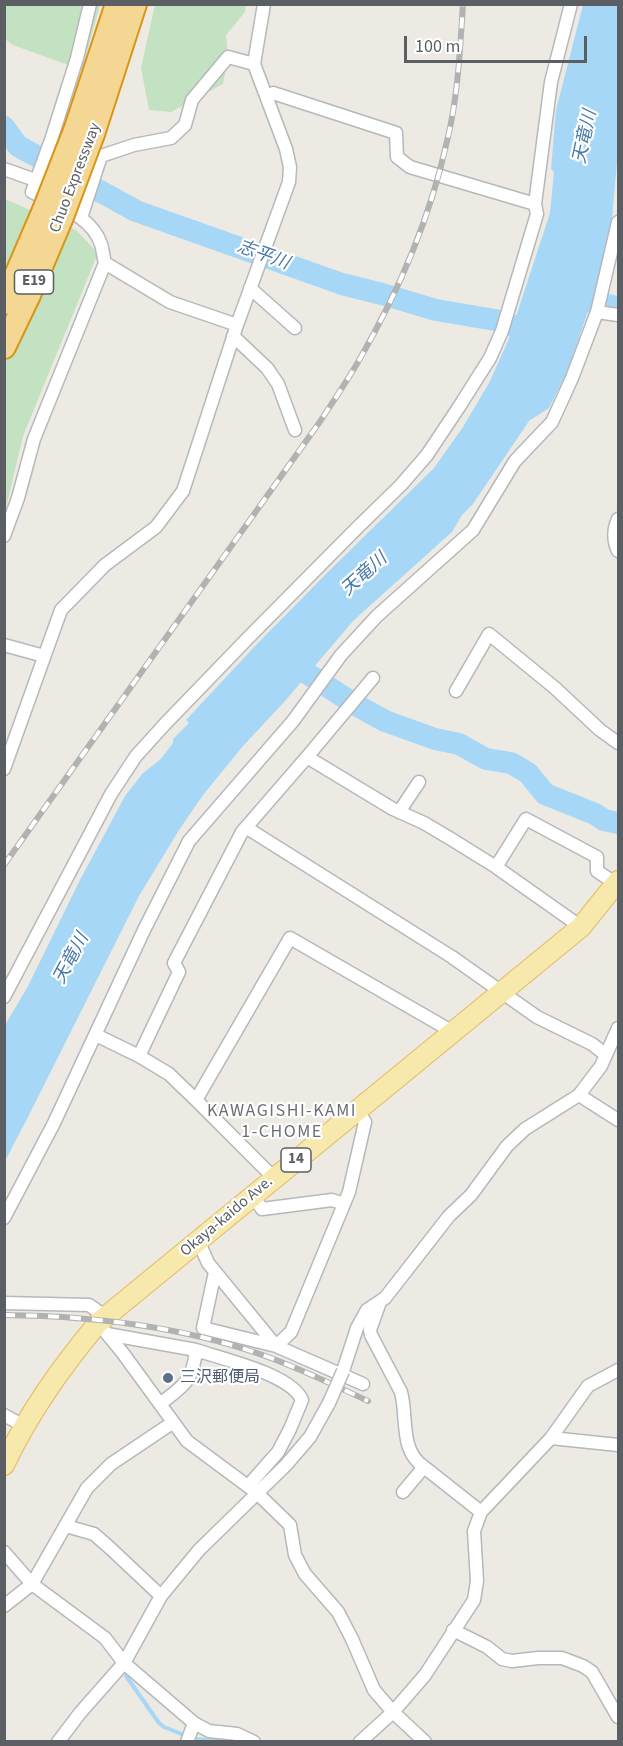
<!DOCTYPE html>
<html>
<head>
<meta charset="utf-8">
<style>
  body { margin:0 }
  #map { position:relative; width:623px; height:1746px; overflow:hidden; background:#eceae2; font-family:"Source Sans 3",sans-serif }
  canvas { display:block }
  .frame { position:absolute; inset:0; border:6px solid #5b5e62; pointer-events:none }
  .scale { position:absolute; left:404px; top:36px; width:183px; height:27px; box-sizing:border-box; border:3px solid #5b5e62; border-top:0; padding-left:8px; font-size:18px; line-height:21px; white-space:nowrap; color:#5b5e62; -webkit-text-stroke:4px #fff; paint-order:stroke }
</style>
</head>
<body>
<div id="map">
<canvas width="623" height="1746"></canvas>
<div class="frame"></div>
<div class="scale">100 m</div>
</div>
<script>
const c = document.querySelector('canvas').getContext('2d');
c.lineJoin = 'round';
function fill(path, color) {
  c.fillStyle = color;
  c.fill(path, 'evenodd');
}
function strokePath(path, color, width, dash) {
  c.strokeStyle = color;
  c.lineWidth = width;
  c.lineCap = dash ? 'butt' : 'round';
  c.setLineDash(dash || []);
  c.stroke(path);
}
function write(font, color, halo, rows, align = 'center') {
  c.font = font + ' "Source Sans 3","Noto Sans JP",sans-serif';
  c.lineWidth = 4.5;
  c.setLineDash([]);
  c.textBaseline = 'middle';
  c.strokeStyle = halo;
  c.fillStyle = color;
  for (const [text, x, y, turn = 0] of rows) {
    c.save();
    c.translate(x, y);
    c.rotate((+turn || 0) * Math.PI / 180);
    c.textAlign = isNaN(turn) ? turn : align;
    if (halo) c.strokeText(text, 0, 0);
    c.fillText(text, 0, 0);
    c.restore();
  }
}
const green = new Path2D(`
  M4 5H100L82 70 13 45 5 39Z
  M155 5H246L245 12 226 35 228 57 223 84 171 112 149 110 141 68Z
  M5 199 76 230 98 253 23 436 5 512Z`);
const water = new Path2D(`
  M583 5H618V151L611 229 606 258 568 370 549 408 529 421 473 504 462 515 452 532 354 620 285 701 243 746 203 795 179 830 139 896 28 1117 5 1161V1025L27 988 80 880 125 796 143 773 161 759 173 743V739L189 723 186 720 256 645 326 574 434 468 463 427 489 383 508 341 550 213 554 172 551 169 556 110Z`);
const stream = new Path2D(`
  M126 1676 159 1723 164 1727 194 1739 231 1742`);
const river = new Path2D(`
  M4 127 18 146 136 211 342 284 382 294 436 310 495 320 543 335
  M561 296 618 307
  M283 655 308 674 356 705 385 721 435 739 459 744 486 759 511 763 528 773 545 794 595 814 604 820 618 823`);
const street = new Path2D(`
  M267 96 273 93 396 133 397 157 410 167 535 204
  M82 149 101 156 134 145 171 138 185 125 192 100 228 57 254 64
  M4 169 35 180
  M81 218 101 156
  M105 263 170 302 237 325
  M250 288 295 328
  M597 312 618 315
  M233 336 267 368 278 384 295 430
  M618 519C613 530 613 540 618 551
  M4 536 18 498 34 439 105 263C103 256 103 250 101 244 91 215 56 205 32 192L52 137 77 58 90 4
  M4 645 44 656
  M456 691 489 634 555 688 600 730 618 743
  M307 757 373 678
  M4 769 61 610 105 565 156 527 183 491 237 325 289 182 290 167 286 149 254 64 264 4
  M399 812 419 782
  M247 828 452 957 537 1017 592 1044 606 1055
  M496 867 526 819 597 857V871L616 884
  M4 997 111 794 136 756 165 724 248 638 356 529 401 485 427 455 459 407 490 358 502 331 537 214 535 204 551 82 571 4
  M96 1035 139 1056 169 1074 196 1100 274 1178
  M139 1056 179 972 174 963 242 832 307 757 393 809 424 823 451 839 496 867 581 927
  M579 1095 618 1120
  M196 1100 290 938 453 1032
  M253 1196 262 1209 332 1200 344 1204
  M4 1218 54 1123 144 930 189 841 293 721 341 655 377 616 473 530 515 461 552 422 572 378 597 312 618 222
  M198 1240 208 1263 276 1346 291 1332 349 1192 365 1122 357 1109
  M215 1272 203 1328 276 1346 363 1384
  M380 1302 370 1330 371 1335 401 1392C408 1418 399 1450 424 1467
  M4 1303 89 1305 106 1317
  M98 1323 122 1352 187 1441 257 1493 290 1525 295 1555 305 1574 338 1612 352 1639 374 1690 393 1712 425 1742
  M107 1334 196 1350C193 1382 183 1386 160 1404
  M196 1350C222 1359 291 1374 302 1400L290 1429 278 1452 248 1486
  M343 1371 357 1328 367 1310 385 1298 449 1216 471 1195 507 1146 525 1129 579 1095 601 1066 618 1028
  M4 1415 24 1426
  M551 1438 588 1386 618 1370
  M403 1492 424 1467 481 1512
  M66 1526 94 1534 110 1548 161 1596
  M4 1552 32 1584 105 1638 124 1663 194 1723 209 1731 237 1734 254 1742
  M4 1606 32 1584 87 1488 111 1464 172 1423
  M453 1630 487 1647 502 1659 512 1661 538 1658H562L583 1666 592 1672 618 1717
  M58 1742 80 1713 124 1663 161 1596 199 1550 286 1465 310 1437 329 1403
  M187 1742 194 1723
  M360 1742 393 1712 425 1675 474 1600 477 1581 474 1531 481 1512 551 1438 618 1445`);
const primary = new Path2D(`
  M4 1465C30 1411 60 1369 98 1323L581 927 618 881`);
const highway = new Path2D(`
  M76 128 117 4
  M93 134 135 4
  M4 303 44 210
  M4 347 29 295 62 217`);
const rail = new Path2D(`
  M4 865 319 423C332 403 346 383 358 362 398 293 430 219 447 141 458 97 460 50 463 4
  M4 1315C96 1316 190 1327 276 1360 307 1372 338 1387 368 1401`);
const streetBridge = new Path2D(`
  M329 1403 343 1371`);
const highwayBridge = new Path2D(`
  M44 210 76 128
  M62 217 93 134`);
const markers = [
  [168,1378,6,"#5c6f8a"]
];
const shields = [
  [34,282,39],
  [296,1160,30]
];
const shieldNames = [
  ["E19",34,282],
  ["14",296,1160]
];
const streetNames = [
  ["Chuo Expressway",76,178,-69],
  ["Okaya-kaido Ave.",227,1217,-40]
];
const serviceNames = [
  ["三沢郵便局",180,1378]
];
const waterNames = [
  ["天竜川",586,137,-78],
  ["志平川",263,256,20],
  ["天竜川",365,575,-42],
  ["天竜川",72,959,-62]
];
const neighbourhoodNames = [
  ["KAWAGISHI-KAMI",282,1112],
  ["1-CHOME",282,1133]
];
fill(green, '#c2e2c1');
fill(water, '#a7d7f7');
strokePath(stream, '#a7d7f7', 4);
strokePath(river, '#a7d7f7', 22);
strokePath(street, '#b5b8bc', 15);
strokePath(primary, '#e4bb63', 22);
strokePath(highway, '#db9514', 26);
strokePath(street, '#fff', 12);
strokePath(primary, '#f7e8ac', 20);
strokePath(highway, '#f3d792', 22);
strokePath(rail, '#b1b2b2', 6);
strokePath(rail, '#fff', 4, [11]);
strokePath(streetBridge, '#b5b8bc', 15, []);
strokePath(highwayBridge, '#db9514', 26, []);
strokePath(streetBridge, '#fff', 12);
strokePath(highwayBridge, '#f3d792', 22);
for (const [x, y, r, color] of markers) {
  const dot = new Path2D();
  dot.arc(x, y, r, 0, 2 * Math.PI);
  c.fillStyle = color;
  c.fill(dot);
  strokePath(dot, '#fff', 2);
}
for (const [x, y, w] of shields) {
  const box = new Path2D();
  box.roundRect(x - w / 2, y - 12, w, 24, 4.5);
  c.fillStyle = '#fff';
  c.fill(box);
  strokePath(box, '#5b5e62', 1.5);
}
write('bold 15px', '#5b5e62', null, shieldNames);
write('16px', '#5b5e62', '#fff', streetNames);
write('16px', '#4e5e75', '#fff', serviceNames, 'left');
write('italic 18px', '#4779a7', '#fff', waterNames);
c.letterSpacing = '1.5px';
write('18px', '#6c7074', '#fff', neighbourhoodNames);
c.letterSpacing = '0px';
</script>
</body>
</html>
